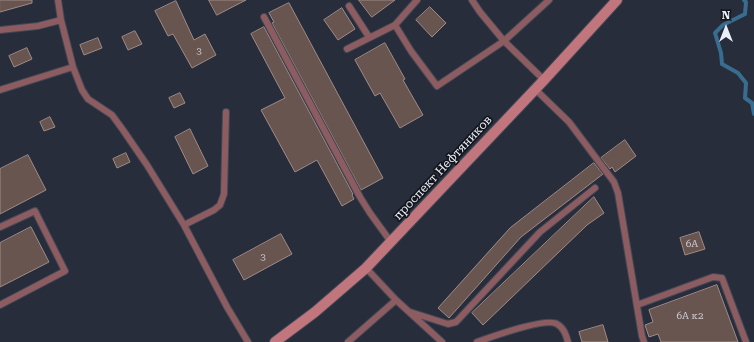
<!DOCTYPE html>
<html>
<head>
<meta charset="utf-8">
<style>
  body { margin:0 }
  #map { position:relative; width:754px; height:342px; overflow:hidden; background:#272d3b; font-family:"Roboto Serif",serif }
  canvas { display:block }
  .north { position:absolute; left:706px; top:8px; width:40px; height:40px; -webkit-text-stroke:3px #13151c; paint-order:stroke; rotate:0deg; font-size:11px; font-weight:700; line-height:16px; text-align:center; color:#eaeef8 }
  .north::after { content:''; display:block; margin:auto; width:14px; height:18px; background:#eaeef8; clip-path:polygon(50% 0,100% 100%,50% 72%,0 100%) }
</style>
</head>
<body>
<div id="map">
<canvas width="754" height="342"></canvas>
<div class="north">N</div>
</div>
<script>
const c = document.querySelector('canvas').getContext('2d');
c.lineJoin = 'round';
function strokePath(path, color, width, dash) {
  c.strokeStyle = color;
  c.lineWidth = width;
  c.lineCap = dash ? 'butt' : 'round';
  c.setLineDash(dash || []);
  c.stroke(path);
}
function fill(path, color) {
  c.fillStyle = color;
  c.fill(path, 'evenodd');
}
function write(font, color, halo, rows, align = 'center') {
  c.font = font + ' "Roboto Serif",serif';
  c.lineWidth = 3.5;
  c.setLineDash([]);
  c.textBaseline = 'middle';
  c.strokeStyle = halo;
  c.fillStyle = color;
  for (const [text, x, y, turn = 0] of rows) {
    c.save();
    c.translate(x, y);
    c.rotate((+turn || 0) * Math.PI / 180);
    c.textAlign = isNaN(turn) ? turn : align;
    if (halo) c.strokeText(text, 0, 0);
    c.fillText(text, 0, 0);
    c.restore();
  }
}
const stream = new Path2D(`
  M744 0 746 2 745 14 723 25 715 33 721 53 722 64 738 73 746 83 745 98 752 103 754 114`);
const building = new Path2D(`
  M0 0H32V3L0 12Z
  M209 0H246L217 15Z
  M359 0H395L372 17Z
  M176 1 194 40 205 34 216 55 192 68 173 34 168 36 155 11Z
  M289 3 383 178 361 190 272 23 274 22 269 13Z
  M430 7 446 23 432 37 416 20Z
  M342 8 355 29 338 40 324 20Z
  M264 27 353 194 352 195 354 199 342 206 317 160 295 172 261 110 285 98 251 34Z
  M135 31 142 44 128 50 122 37Z
  M98 38 102 48 84 55 80 45Z
  M385 43 405 79 403 80 423 115 400 128 380 93 375 96 355 60Z
  M27 48 32 59 14 67 9 56Z
  M180 93 185 103 174 108 169 98Z
  M50 117 55 127 44 131 40 122Z
  M190 129 208 166 193 174 175 137Z
  M625 140 636 156 615 172 612 167 610 169 601 158Z
  M126 153 130 162 117 168 113 159Z
  M28 155 46 190 0 214V169Z
  M594 163 603 174 521 237 449 318 438 308 510 228Z
  M594 197 604 213 587 225 483 325 472 313Z
  M31 227 49 262 0 287V243Z
  M699 232 705 249 685 255 680 238Z
  M281 234 292 254 244 280 233 260Z
  M717 285 738 342H661L658 334 649 337 645 325 653 322 649 310Z
  M603 325 608 342H582L579 332Z`);
const lane = new Path2D(`
  M58 0 61 20 73 67 82 90 88 99 112 115 123 130 147 165 184 225 227 307 248 342
  M472 0 480 12 504 41 544 80
  M349 6 369 37
  M264 17 360 197 370 213 391 242
  M395 25 411 51 437 86 504 41 549 0
  M0 30 38 26 61 20
  M347 49 395 25 417 0
  M535 89 569 122 614 182 618 193 642 336 644 342
  M0 90 73 67
  M184 225 214 210 220 205 224 194 226 112
  M0 227 35 211 65 271 0 305
  M366 268 396 300 442 342
  M637 305 713 277 722 278 746 342
  M410 312 448 324 456 322 540 232 595 188
  M348 342 396 300
  M477 342C491 337 546 317 557 324 564 328 566 335 568 342`);
const secondary = new Path2D(`
  M275 342 315 312 366 268 544 80 617 0`);
const numberNames = [
  ["3",199,51],
  ["6А",692,244],
  ["3",263,257],
  ["6А к2",690,316]
];
const streetNames = [
  ["проспект Нефтяников",443,168,-47]
];
strokePath(stream, '#386d90', 4);
fill(building, '#685550');
strokePath(building, '#a08b86', 1);
strokePath(lane, '#424855', 8);
strokePath(secondary, '#424855', 12);
strokePath(lane, '#8c5c61', 6);
strokePath(secondary, '#c1767e', 10);
write('10px', '#cac8ce', null, numberNames);
write('12px', '#eaeef8', '#13151c', streetNames);
</script>
</body>
</html>
